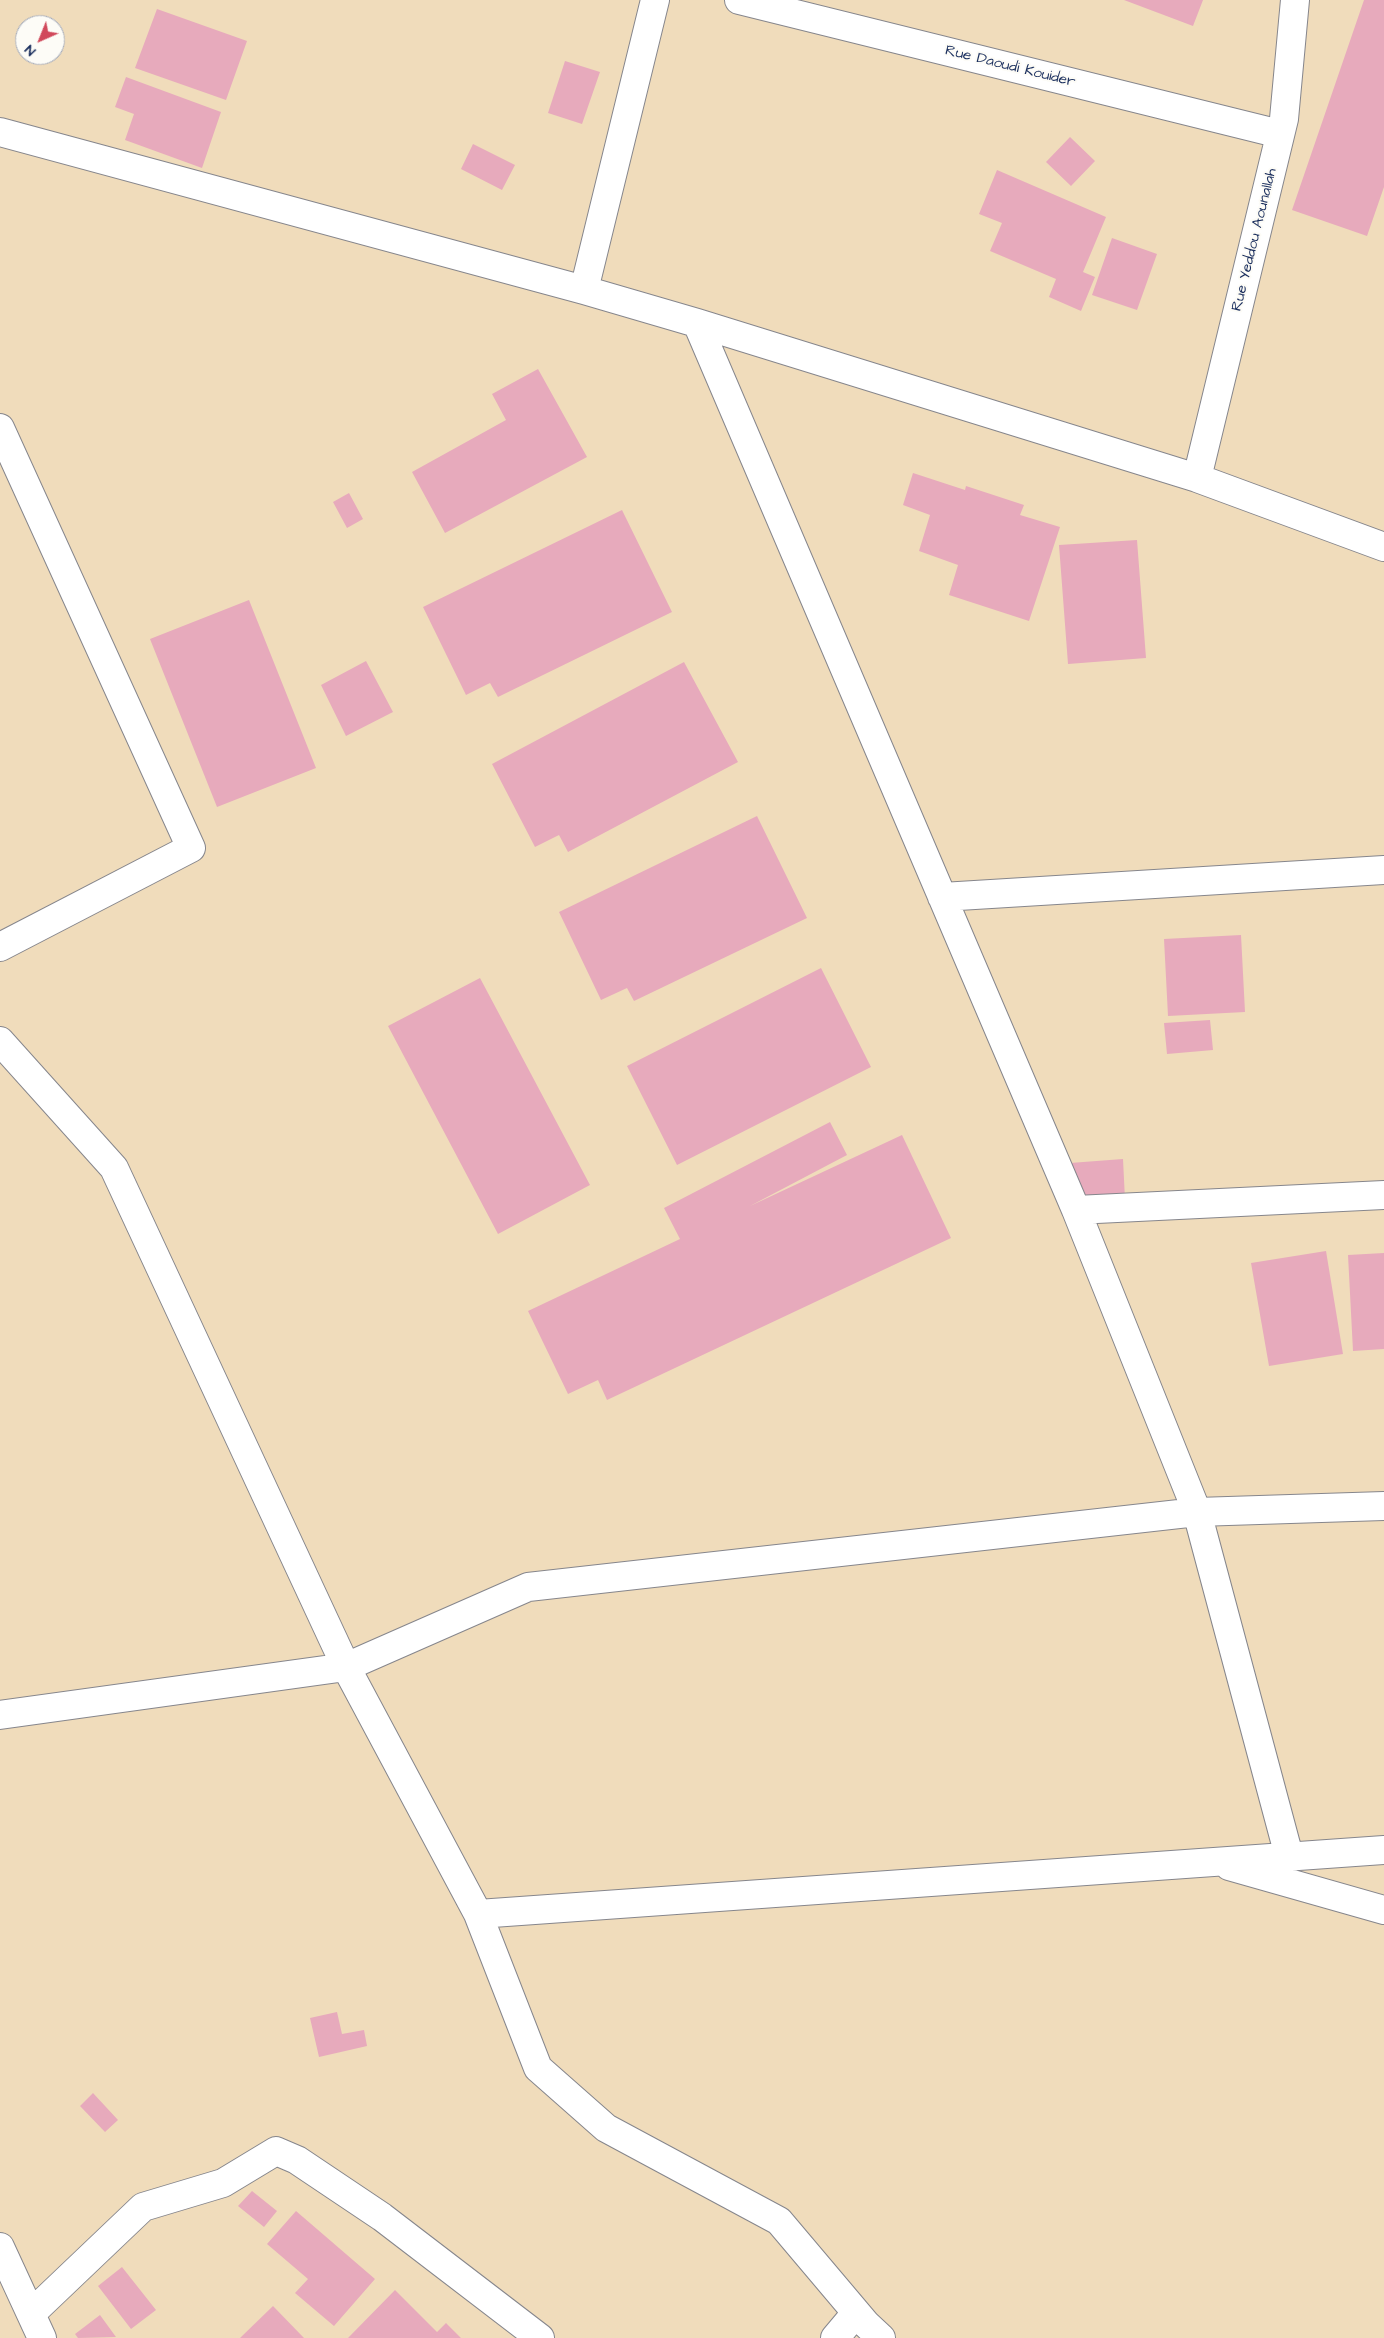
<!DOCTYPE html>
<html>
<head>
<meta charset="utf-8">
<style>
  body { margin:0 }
  #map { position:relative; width:1384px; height:2338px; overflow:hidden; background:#f0dcbb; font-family:"Architects Daughter",sans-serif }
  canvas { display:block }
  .north { position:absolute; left:15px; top:15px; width:50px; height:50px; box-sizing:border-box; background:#fdfcf7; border:1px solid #a3aaba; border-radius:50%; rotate:224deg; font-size:14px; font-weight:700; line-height:20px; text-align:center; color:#1b2f5e }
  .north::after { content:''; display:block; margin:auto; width:18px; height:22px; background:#d1495b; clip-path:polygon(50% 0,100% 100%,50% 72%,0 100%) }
</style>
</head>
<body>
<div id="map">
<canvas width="1384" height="2338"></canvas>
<div class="north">N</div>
</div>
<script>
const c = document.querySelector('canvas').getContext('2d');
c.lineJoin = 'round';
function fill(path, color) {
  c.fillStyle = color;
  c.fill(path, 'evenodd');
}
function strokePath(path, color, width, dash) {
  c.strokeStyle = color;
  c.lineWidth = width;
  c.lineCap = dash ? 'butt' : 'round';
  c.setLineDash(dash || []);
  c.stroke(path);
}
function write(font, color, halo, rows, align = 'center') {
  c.font = font + ' "Architects Daughter",sans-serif';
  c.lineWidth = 4;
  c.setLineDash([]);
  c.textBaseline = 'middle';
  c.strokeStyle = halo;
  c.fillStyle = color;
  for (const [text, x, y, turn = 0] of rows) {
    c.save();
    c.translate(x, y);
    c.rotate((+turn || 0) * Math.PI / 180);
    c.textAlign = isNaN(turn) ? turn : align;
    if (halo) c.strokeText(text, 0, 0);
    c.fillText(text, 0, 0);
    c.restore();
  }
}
const building = new Path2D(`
  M1124 0H1203L1193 26Z
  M1364 0H1384V187L1367 236 1292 210Z
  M157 9 247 41 226 100 135 68Z
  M565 61 600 72 582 124 548 113Z
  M126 77 221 112 202 168 125 140 134 114 115 107Z
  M1070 137 1095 161 1071 186 1046 162Z
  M473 144 515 165 502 190 461 169Z
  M997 170 1106 217 1083 272 1095 277 1081 311 1049 297 1056 279 990 251 1002 223 979 214Z
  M1112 238 1157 254 1137 310 1092 295Z
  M538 369 587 457 445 533 412 472 506 420 492 394Z
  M913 473 965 490 966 486 1024 505 1020 515 1060 527 1029 621 949 595 958 565 919 551 930 515 903 505Z
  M349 493 363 519 347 528 333 502Z
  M622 510 672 612 498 697 490 683 466 695 423 607Z
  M1137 540 1146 658 1068 664 1059 545Z
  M249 600 316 768 217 807 150 639Z
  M366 661 393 712 346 736 321 685Z
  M684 662 738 762 568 852 559 835 535 847 492 764Z
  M757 816 807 918 634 1001 627 988 601 1000 559 912Z
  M1241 935 1245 1012 1168 1016 1164 939Z
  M821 968 871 1067 677 1165 627 1066Z
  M480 978 590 1185 498 1234 388 1026Z
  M1210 1020 1213 1050 1167 1054 1164 1023Z
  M830 1122 847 1155 750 1206 902 1135 951 1238 607 1400 598 1380 568 1394 528 1311 680 1239 664 1208Z
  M1123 1159 1126 1220 1074 1223 1070 1163Z
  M1326 1251 1343 1354 1269 1366 1251 1263Z
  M1384 1253V1349L1353 1351 1348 1255Z
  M337 2012 342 2034 364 2030 367 2046 319 2057 310 2018Z
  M93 2093 118 2120 105 2132 80 2106Z
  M252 2191 277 2211 264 2227 238 2206Z
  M296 2211 375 2279 334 2326 295 2293 308 2279 267 2244Z
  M122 2267 156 2310 131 2329 98 2286Z
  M395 2290 437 2332 446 2323 461 2338H348Z
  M273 2306 304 2338H240Z
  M100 2315 116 2337 78 2338 75 2334Z`);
const street = new Path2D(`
  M739 0 1280 134
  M0 132 584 290 697 323 1197 478 1384 547
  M584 290 655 0
  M697 323 1076 1210 1197 1512 1289 1856
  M0 428 191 848 0 947
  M1197 478 1284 119 1295 0
  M942 897 1384 870
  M0 1041 114 1168 346 1667 478 1914 538 2068 606 2128 779 2221 866 2324 881 2338
  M1076 1210 1384 1195
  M0 1715 346 1667 528 1587 1197 1512 1384 1506
  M1229 1866 1384 1910
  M478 1914 1384 1850
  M0 2247 42 2338
  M37 2308 143 2207 223 2183 276 2151 297 2160 382 2217 540 2338
  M835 2338 856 2313`);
const streetNames = [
  ["Rue Daoudi Kouider",1010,67,14],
  ["Rue Yeddou Aounallah",1255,240,-76]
];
fill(building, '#e7aabc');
strokePath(street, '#86868c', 30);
strokePath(street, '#fff', 28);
write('15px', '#1b2f5e', '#fdfcf7', streetNames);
</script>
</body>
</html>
